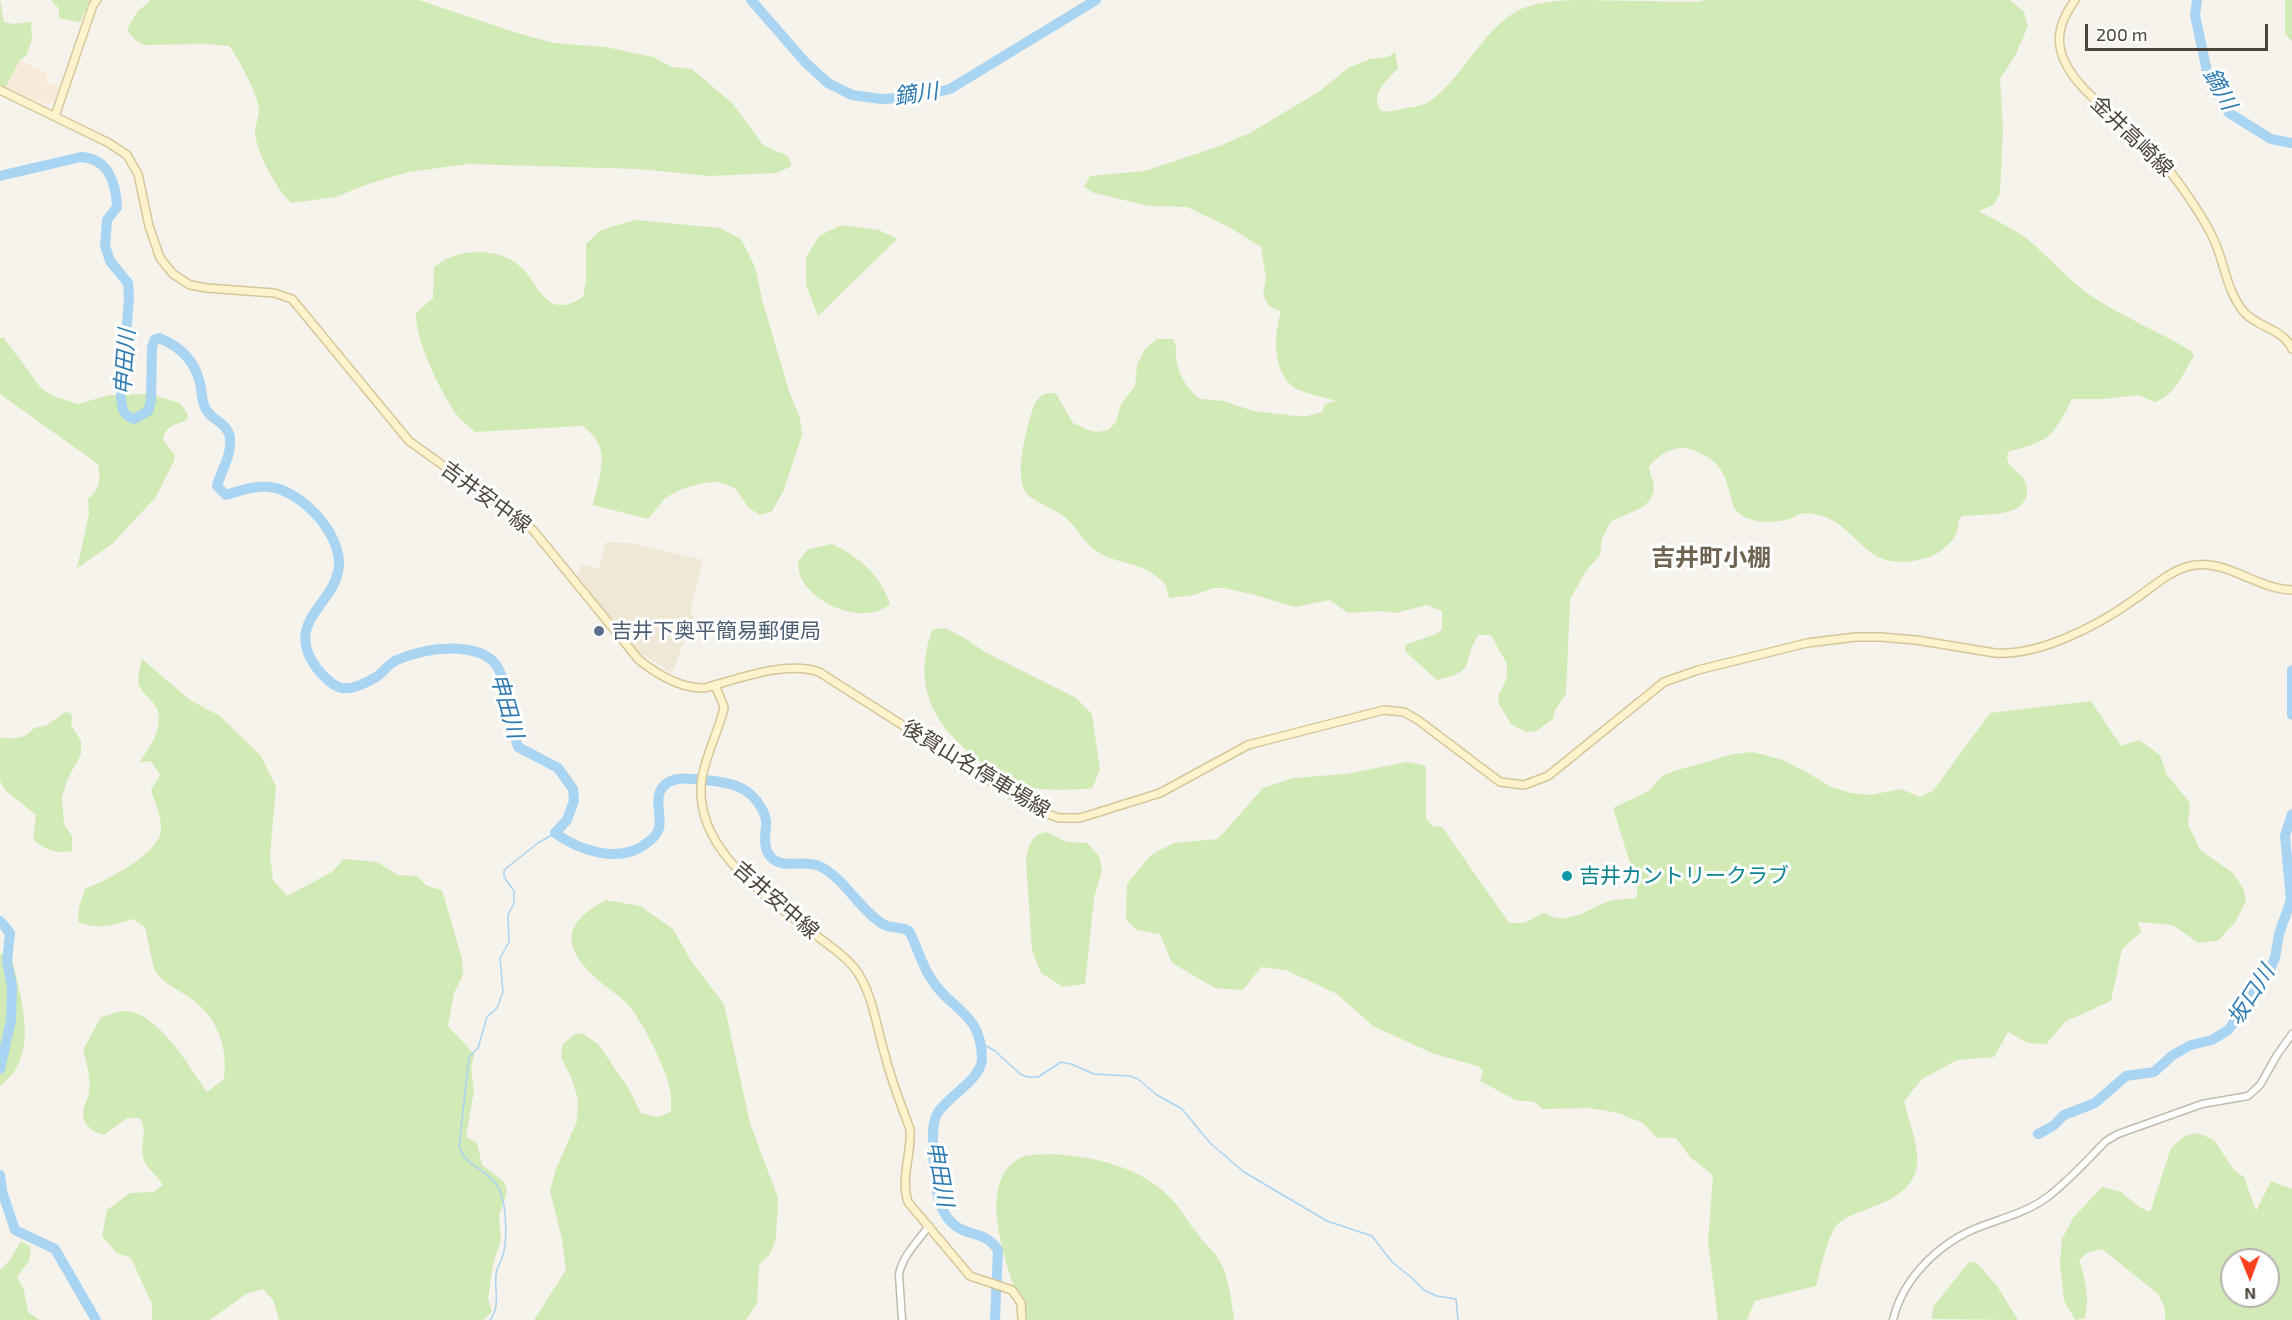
<!DOCTYPE html>
<html>
<head>
<meta charset="utf-8">
<style>
  body { margin:0 }
  #map { position:relative; width:2292px; height:1320px; overflow:hidden; background:#f6f3ec; font-family:"Exo 2",sans-serif }
  canvas { display:block }
  .north { position:absolute; left:2220px; top:1248px; width:60px; height:60px; box-sizing:border-box; background:#fff; border:2px solid #b7b4b0; border-radius:50%; rotate:179deg; font-size:16px; font-weight:700; line-height:24px; text-align:center; color:#4b4439 }
  .north::after { content:''; display:block; margin:auto; width:21px; height:27px; background:#fc3f1d; clip-path:polygon(50% 0,100% 100%,50% 72%,0 100%) }
  .scale { position:absolute; left:2085px; top:24px; width:183px; height:27px; box-sizing:border-box; border:3px solid #4b4439; border-top:0; padding-left:8px; font-size:18px; line-height:21px; white-space:nowrap; color:#4b4439; -webkit-text-stroke:4px #fff; paint-order:stroke }
</style>
</head>
<body>
<div id="map">
<canvas width="2292" height="1320"></canvas>
<div class="north">N</div>
<div class="scale">200 m</div>
</div>
<script>
const c = document.querySelector('canvas').getContext('2d');
c.lineJoin = 'round';
function fill(path, color) {
  c.fillStyle = color;
  c.fill(path, 'evenodd');
}
function strokePath(path, color, width, dash) {
  c.strokeStyle = color;
  c.lineWidth = width;
  c.lineCap = dash ? 'butt' : 'round';
  c.setLineDash(dash || []);
  c.stroke(path);
}
function write(font, color, halo, rows, align = 'center') {
  c.font = font + ' "Exo 2","Noto Sans JP",sans-serif';
  c.lineWidth = 6;
  c.setLineDash([]);
  c.textBaseline = 'middle';
  c.strokeStyle = halo;
  c.fillStyle = color;
  for (const [text, x, y, turn = 0] of rows) {
    c.save();
    c.translate(x, y);
    c.rotate((+turn || 0) * Math.PI / 180);
    c.textAlign = isNaN(turn) ? turn : align;
    if (halo) c.strokeText(text, 0, 0);
    c.fillText(text, 0, 0);
    c.restore();
  }
}
const commercial = new Path2D(`
  M20 60 48 74 45 81 60 88 54 101 45 104 5 88Z`);
const education = new Path2D(`
  M606 542 630 543 703 560 690 613 694 616 672 673 635 650 578 576 581 564 599 569Z`);
const green = new Path2D(`
  M0 0 4 22 14 24 31 22 32 40 26 56 20 60 5 88 0 85Z
  M51 0H90L80 22 59 18V9Z
  M151 0H419L517 33 554 43 606 47 653 57 672 67 692 69 733 104 763 145 788 156 792 166 776 173 709 176 639 169 468 164 408 172 365 185 336 197 291 203C276 188 257 154 255 133 255 125 259 117 259 109 258 94 238 58 229 46L208 44 143 45 134 39 127 30 137 12Z
  M1579 0 1697 2 1706 0H2010L2024 12 2028 26 2015 56 2000 79 2003 128 2000 194 1993 205 1979 211C1995 221 2012 227 2027 239 2050 257 2068 281 2093 297 2124 318 2159 331 2191 351L2194 355C2183 374 2176 394 2155 402L2138 395 2105 399H2072C2053 436 2051 441 2010 451L2007 455C2007 467 2016 469 2023 478 2032 491 2026 506 2011 511 2000 515 1975 515 1963 516L1959 519C1958 537 1952 542 1939 552 1931 558 1923 559 1913 561 1860 569 1858 522 1815 514 1798 510 1797 518 1785 520 1772 523 1752 523 1741 515 1725 505 1735 467 1700 453 1695 451 1689 448 1683 448 1669 448 1657 456 1649 467 1649 474 1654 480 1654 486 1653 511 1626 512 1610 522L1602 539 1600 555 1585 572 1570 600 1566 694 1554 712 1553 719 1536 731 1526 732 1511 724 1499 704 1498 697 1507 677V664L1491 635H1478C1460 665 1479 670 1437 680L1406 652 1405 645 1436 634 1442 629V611L1427 605 1396 613 1380 611 1348 613 1330 600 1295 607 1255 595 1224 588H1214L1194 595 1169 598 1166 585C1145 562 1125 566 1101 554 1085 546 1079 529 1066 518 1055 509 1042 505 1030 497 1012 484 1025 435 1030 418 1034 404 1039 389 1056 394L1073 423 1088 430 1096 432 1108 430 1116 422 1121 404 1135 386 1137 365 1145 349 1157 339H1173C1178 347 1175 354 1177 363 1179 376 1189 391 1200 399L1224 401 1253 411 1296 416H1307L1322 412 1325 404 1336 401C1325 397 1300 393 1292 386 1272 368 1274 334 1281 311L1269 306 1263 294 1266 279 1261 247 1229 227 1187 207 1149 206 1094 193 1084 187 1090 176 1145 171 1220 146 1250 133 1320 91 1348 68 1370 59 1388 57 1395 52 1398 68C1387 81 1369 94 1381 111 1389 112 1395 111 1403 109 1411 107 1423 106 1430 101 1461 79 1477 40 1508 17 1528 1 1555 1 1579 0Z
  M2285 0H2292V42L2285 33Z
  M635 220 720 228 741 239 755 267 763 303 790 394 800 418 802 435 783 492 772 511 760 515 749 508 735 488 720 482 702 483 682 489 665 498 648 519 593 505C599 474 614 447 582 426L475 432C467 425 457 417 452 408 438 386 415 339 416 313L433 298 434 267C458 248 498 246 521 267 540 285 546 321 583 297L586 280V244L601 230Z
  M841 225 879 230 897 239 818 316 806 285V257L819 236Z
  M3 337 41 388 53 396 78 404 109 395 149 394 180 403 188 414 187 420C175 425 165 426 163 440L175 455 174 461 156 497 112 544 77 568 89 514 88 499C100 490 101 478 98 464L0 394V338Z
  M832 544C859 557 880 574 890 604 865 625 818 607 802 580 799 575 799 568 798 562L807 550Z
  M945 628 963 637 985 652 1076 698 1092 714 1100 770 1092 788C1071 791 1023 791 1005 781 996 776 988 768 980 761 934 726 912 688 932 630Z
  M142 659 190 700 220 716 261 756 276 787 270 855 273 880 287 896 332 872 344 859 377 862 398 875 417 876 427 886 442 890 462 959 463 975 454 993 448 1026 474 1054 471 1068 474 1091 466 1137 477 1143 482 1165 505 1183 507 1191 499 1216 501 1239 493 1265 488 1299 492 1312 483 1320H279L273 1300 263 1289 246 1294 210 1320H152V1304L131 1258 117 1253 102 1236 107 1210 130 1193 154 1192 163 1185C157 1174 145 1168 143 1157 140 1143 148 1130 140 1118H127L104 1135C94 1133 82 1124 83 1112 83 1106 88 1100 89 1093 91 1078 87 1065 83 1050L101 1017C108 1016 117 1011 124 1011 158 1011 190 1068 207 1092L224 1079C228 1048 218 1019 193 1000 180 990 166 986 156 972 153 968 147 935 145 927L132 919C110 926 100 930 78 922L79 907 85 889C105 881 158 855 161 831 162 817 155 803 151 790L160 775 151 761 140 762C150 746 167 725 155 705 151 699 143 694 140 687 136 679 140 667 142 659Z
  M2091 701 2121 746 2139 740 2160 755 2167 775 2190 803 2188 824 2200 850 2233 873 2244 890 2246 901 2236 921 2219 940 2199 943 2172 925 2138 922 2141 932 2122 949 2111 1001 2066 1021 2046 1044 2028 1043 2008 1032 1994 1057 1957 1060 1922 1079 1904 1101C1916 1148 1936 1181 1878 1205 1869 1209 1848 1215 1840 1222 1827 1233 1821 1270 1816 1286L1755 1301 1747 1320H1718L1708 1242 1713 1175 1690 1157 1676 1138H1657L1643 1123 1618 1113 1590 1108 1543 1109 1534 1102 1516 1100 1480 1081 1483 1071 1478 1066 1434 1054 1373 1026 1337 994 1286 970 1261 967 1243 990 1215 988 1172 963 1160 934 1137 930 1126 920 1127 884 1150 856 1173 843 1218 839 1263 788 1293 778 1346 774 1407 762 1426 766V819L1433 826 1442 827 1509 923H1524L1544 913C1566 927 1586 910 1607 902 1617 899 1627 899 1637 898V886L1613 808 1649 791 1662 776 1674 771 1734 754 1752 752 1780 759 1808 773 1831 787 1851 793 1870 795 1901 789 1920 797 1933 791 1990 713Z
  M65 712 70 713 72 716 71 725 81 741V754L67 780 62 797 64 824 72 836V851C56 854 45 850 33 839L36 815 5 790 0 781V738C15 738 24 740 34 728L47 725Z
  M1046 832 1067 842 1087 843 1099 856 1102 871 1094 898 1085 984 1063 987 1041 973 1032 951 1026 860C1028 846 1031 835 1046 832Z
  M606 900 640 906 673 929 691 961 724 1004 750 1123 778 1198 776 1239 770 1254 759 1265 757 1304 746 1320H534L566 1270 562 1239 550 1191 556 1169 577 1121 578 1099 571 1077 561 1057 563 1044 574 1035 582 1033 598 1044 629 1089 641 1113 657 1117 671 1112C671 1106 671 1099 671 1093 668 1073 643 1022 629 1006 621 996 608 989 598 980 562 947 561 924 606 900Z
  M11 953C19 995 43 1055 0 1086V954Z
  M2198 1133 2214 1140 2234 1170 2244 1177 2256 1211 2271 1181 2292 1189V1320H2165V1308L2158 1294 2102 1249 2088 1252 2079 1260C2085 1280 2090 1297 2085 1318L2075 1320 2064 1300 2060 1263 2062 1239 2073 1218 2102 1187 2121 1192 2139 1207 2150 1212 2171 1148 2185 1136ZM2232 1260H2268V1296H2232Z
  M1049 1154C1094 1156 1145 1167 1175 1203 1183 1212 1189 1224 1197 1233 1202 1241 1210 1247 1215 1254 1229 1273 1231 1297 1234 1320H1025C1013 1280 969 1182 1022 1157 1030 1154 1041 1155 1049 1154Z
  M21 1241 31 1247 29 1261 17 1277 24 1290 28 1312 40 1320H0V1270L10 1260Z
  M1976 1262 1997 1286 2018 1320 1932 1319 1933 1307 1968 1263Z`);
const stream = new Path2D(`
  M979 1042 995 1051 1020 1074 1027 1077H1038L1061 1062 1071 1064 1094 1074 1130 1076 1138 1079 1157 1095 1182 1109 1210 1143 1244 1172 1327 1221 1372 1236 1392 1262 1412 1278 1425 1291 1437 1296 1456 1299 1458 1320
  M490 1320C501 1305 494 1292 496 1275 496 1269 500 1264 502 1258 508 1241 507 1201 497 1185 487 1169 464 1166 459 1146L469 1057 478 1048 487 1017 497 1008 503 992 500 958 509 942 508 915 514 903V891L504 877V870L538 843 555 833`);
const river = new Path2D(`
  M751 0 806 63 828 83 852 95 881 99 916 97 950 89 1096 0
  M2197 0 2195 15 2208 76 2229 113 2271 139 2292 143
  M0 176 81 157C108 158 116 183 117 207L107 220 105 246 110 261 128 283 129 298 121 397C122 409 123 415 134 419L148 411 151 401 152 347 155 339 159 338C182 347 197 364 201 388 202 396 202 404 207 411 214 421 228 424 230 438 232 456 221 470 217 486L226 495C239 491 256 485 270 487 303 491 346 538 338 572 331 605 289 621 312 661 317 670 331 686 342 688 352 690 368 682 376 677 384 672 389 663 397 660 421 650 443 646 468 650 480 652 492 657 498 668 511 693 510 721 518 747L558 768 573 789 574 801 567 820 555 833C580 851 621 865 648 842 653 838 657 835 659 828 662 816 654 799 662 788 670 777 684 778 696 779 723 782 748 782 762 809 765 815 767 820 766 826 765 836 763 849 771 857 782 870 804 859 819 866 844 877 861 912 883 924 891 929 901 926 909 931 917 946 921 963 930 977 950 1011 981 1011 982 1058 982 1080 946 1097 937 1114 932 1123 933 1134 933 1145 934 1172 933 1218 963 1230 978 1236 989 1236 998 1250L995 1320
  M2292 670V715
  M0 921 10 933 7 962 12 986 11 1021 0 1069
  M2038 1134 2053 1126 2064 1115 2095 1103 2126 1076 2154 1072 2173 1055 2191 1045 2212 1040 2228 1030 2233 1024 2243 1000 2269 972 2275 958 2279 934 2291 900 2285 836 2292 814
  M0 1175 2 1191 15 1230 55 1249 96 1320`);
const tertiary = new Path2D(`
  M902 1320 899 1274C903 1255 918 1241 929 1226
  M1893 1320C1903 1277 1941 1241 1982 1226 2003 1218 2027 1212 2046 1198 2068 1182 2087 1160 2106 1141L2118 1134 2202 1104 2248 1096 2260 1085 2277 1055 2292 1034`);
const secondary = new Path2D(`
  M2075 0C2063 17 2055 34 2062 55 2071 80 2092 97 2111 114 2135 135 2159 156 2178 182 2191 200 2205 220 2214 240 2225 264 2226 289 2243 311 2257 328 2283 328 2292 349
  M0 90 109 143 127 155 138 174 149 226 160 258 173 274 190 285 207 288 274 293 292 299 409 441 533 530 639 660C658 675 681 689 705 688 737 679 787 660 819 672L1036 810 1059 818H1080L1160 793 1248 745 1384 710 1404 712 1418 720 1500 782 1524 785 1548 776 1664 682 1698 670 1807 643 1856 637H1880L1916 640 1995 653C2040 656 2099 625 2135 599 2153 587 2172 568 2195 565 2226 560 2258 589 2292 590
  M55 116 93 5 97 0
  M715 685 724 707 723 712C717 734 706 755 702 778 691 849 769 898 817 936 831 947 848 958 858 973 873 996 877 1029 885 1055 891 1080 901 1105 910 1129 912 1154 900 1178 908 1202L970 1276 1012 1290 1021 1303 1022 1320`);
const markers = [
  [599,631,6,"#5c6f8a"],
  [1567,876,6,"#0f9aa8"]
];
const streetNames = [
  ["金井高崎線",2132,136,44],
  ["吉井安中線",486,497,36],
  ["後賀山名停車場線",976,769,31],
  ["吉井安中線",776,900,41]
];
const serviceNames = [
  ["吉井下奥平簡易郵便局",611,631]
];
const cultureNames = [
  ["吉井カントリークラブ",1579,876]
];
const waterNames = [
  ["鏑川",2220,89,61],
  ["鏑川",916,94,-8],
  ["申田川",125,362,-86],
  ["申田川",507,706,74],
  ["坂口川",2251,995,-57],
  ["申田川",940,1174,80]
];
const quarterNames = [
  ["吉井町小棚",1711,558]
];
fill(commercial, '#f7ead8');
fill(education, '#efe8d6');
fill(green, '#d2eab5');
strokePath(stream, '#a9d4f2', 1.5);
strokePath(river, '#a9d4f2', 10);
strokePath(tertiary, '#c2bbae', 9);
strokePath(secondary, '#d6c79b', 10);
strokePath(tertiary, '#fff', 6);
strokePath(secondary, '#fff3cd', 7);
for (const [x, y, r, color] of markers) {
  const dot = new Path2D();
  dot.arc(x, y, r, 0, 2 * Math.PI);
  c.fillStyle = color;
  c.fill(dot);
  strokePath(dot, '#fff', 2);
}
write('21px', '#4b4439', '#fff', streetNames);
write('21px', '#4e5e75', '#fff', serviceNames, 'left');
write('21px', '#0d838f', '#fff', cultureNames, 'left');
write('italic 22px', '#2e7ab2', '#fff', waterNames);
write('bold 24px', '#6e6250', '#fff', quarterNames);
</script>
</body>
</html>
